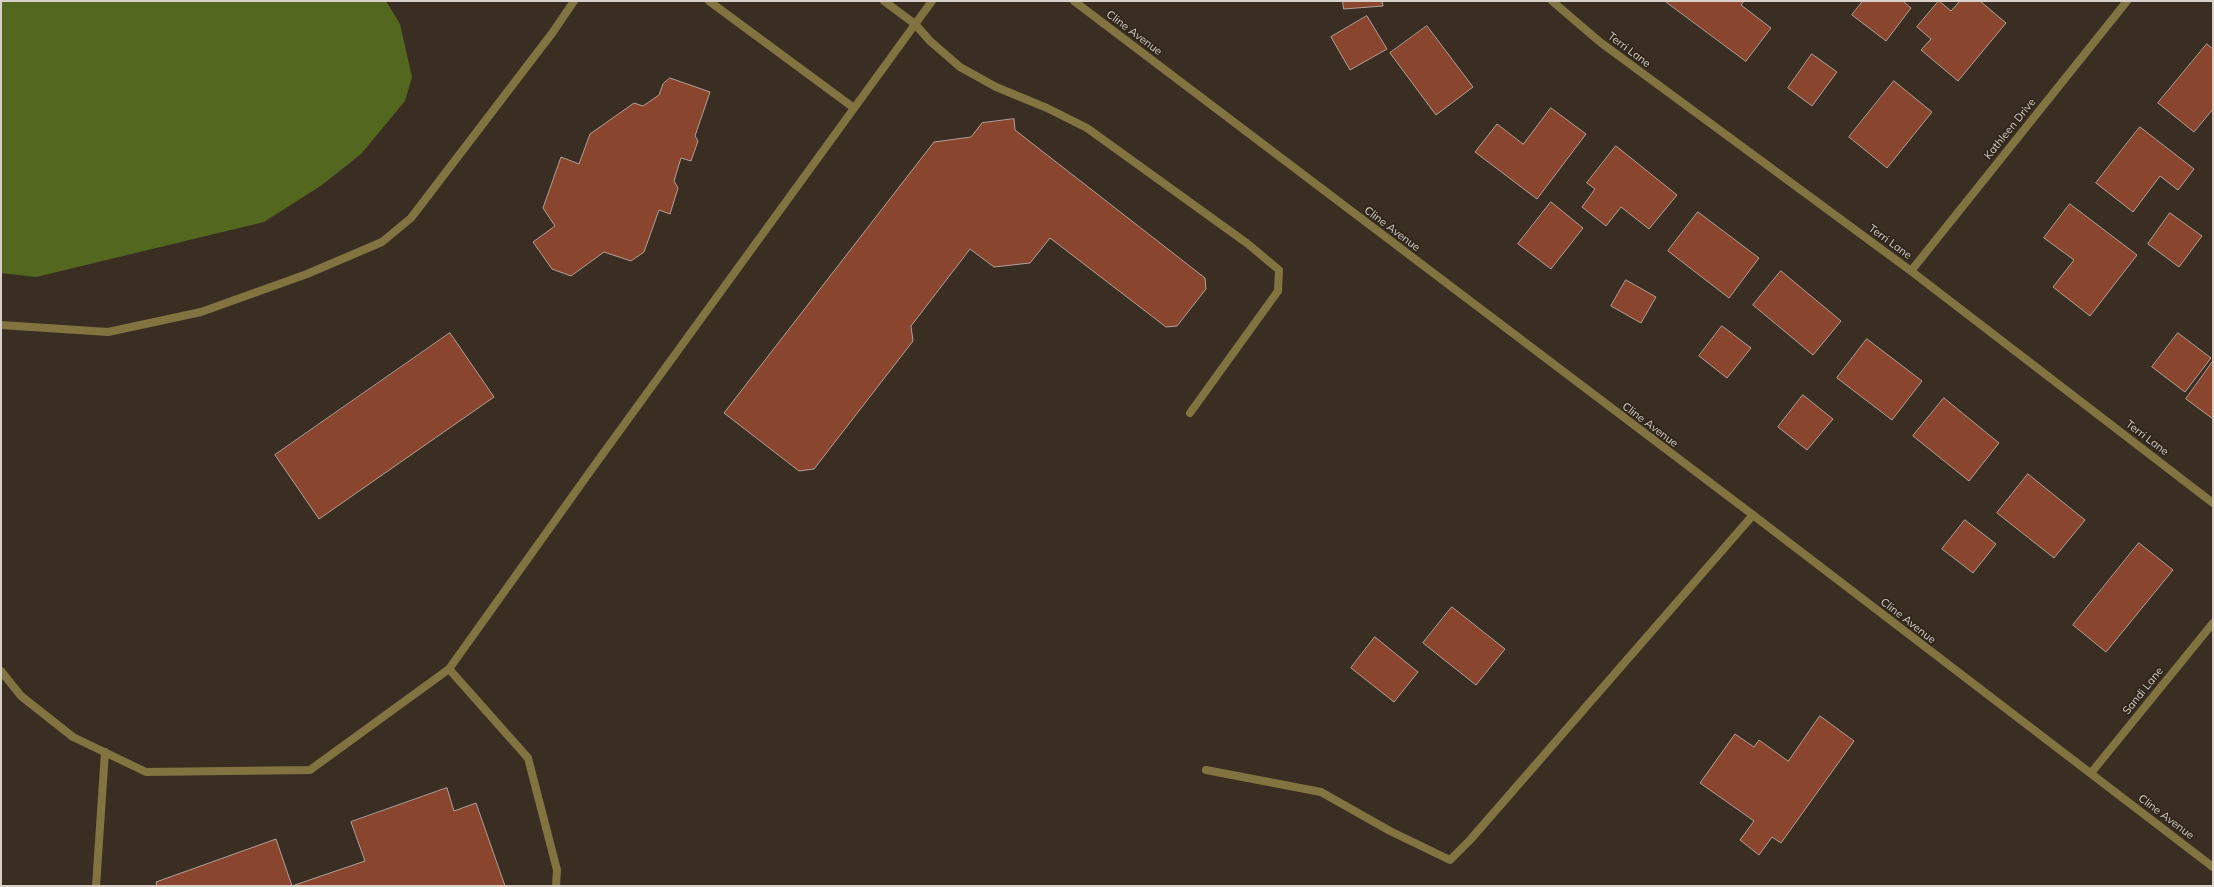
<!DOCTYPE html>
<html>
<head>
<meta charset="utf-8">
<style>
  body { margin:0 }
  #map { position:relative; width:2214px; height:887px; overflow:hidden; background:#3a2e23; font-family:Mulish,sans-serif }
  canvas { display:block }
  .frame { position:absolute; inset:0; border:2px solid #d8d0c9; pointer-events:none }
</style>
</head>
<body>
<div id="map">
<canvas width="2214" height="887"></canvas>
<div class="frame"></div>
</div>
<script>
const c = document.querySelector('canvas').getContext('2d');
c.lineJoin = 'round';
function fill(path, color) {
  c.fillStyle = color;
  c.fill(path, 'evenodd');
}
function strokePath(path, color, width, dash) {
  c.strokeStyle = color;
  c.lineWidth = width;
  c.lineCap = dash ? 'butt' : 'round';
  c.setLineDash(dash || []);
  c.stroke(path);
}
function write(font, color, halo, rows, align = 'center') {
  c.font = font + ' Mulish,sans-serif';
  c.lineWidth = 3.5;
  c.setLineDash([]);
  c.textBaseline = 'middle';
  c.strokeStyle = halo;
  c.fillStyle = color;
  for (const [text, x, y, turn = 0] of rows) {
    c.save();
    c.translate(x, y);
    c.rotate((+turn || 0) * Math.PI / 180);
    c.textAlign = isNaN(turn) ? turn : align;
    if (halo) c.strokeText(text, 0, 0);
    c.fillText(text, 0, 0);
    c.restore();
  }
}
const water = new Path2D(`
  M1 1H386L400 24 412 77 405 101 361 154 322 185 264 222 36 277 1 273Z`);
const building = new Path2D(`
  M1343 1H1382L1383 6 1344 9Z
  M1665 1H1744L1741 5 1771 28 1746 61Z
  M1863 1H1903L1911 8 1886 41 1852 15Z
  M1939 1 1951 11 1960 1H1980L2006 23 1958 81 1921 50 1931 39 1917 27Z
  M1367 16 1387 49 1350 70 1331 37Z
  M1427 26 1473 87 1436 115 1390 53Z
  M2207 44 2213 49V109L2194 132 2158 103Z
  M1812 54 1837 72 1812 106 1788 88Z
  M670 78 710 92 695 136 698 141 691 161 681 158 674 181 678 188 670 214 659 210 644 252 631 261 604 252 571 276 552 269 533 242 555 226 543 208 561 157 579 164 590 134 634 103 643 106 659 95 663 84Z
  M1894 81 1932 112 1887 168 1849 137Z
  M1551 108 1586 134 1537 199 1475 152 1497 124 1523 144Z
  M1014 119 1015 130 1205 278 1206 289 1177 326 1166 327 1050 238 1030 263 994 267 970 249 911 326 913 341 814 469 799 471 724 413 934 142 971 137 982 123Z
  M2140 127 2194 169 2178 190 2160 176 2133 212 2096 183Z
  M1616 146 1677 195 1649 229 1621 207 1606 226 1582 207 1595 189 1587 183Z
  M1551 202 1583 228 1551 269 1518 244Z
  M2070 204 2137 255 2090 316 2053 287 2074 260 2044 238Z
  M1698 212 1759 258 1729 298 1668 251Z
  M2170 213 2202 236 2179 267 2148 244Z
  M1781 271 1841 321 1813 355 1753 305Z
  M1626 280 1656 297 1641 323 1611 306Z
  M1722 326 1751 348 1727 378 1699 356Z
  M450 333 494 397 319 519 275 455Z
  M2178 333 2211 358 2185 392 2152 367Z
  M1867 339 1922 381 1892 420 1837 378Z
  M2213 361V419L2186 399Z
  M1803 395 1833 419 1807 450 1778 427Z
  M1944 398 1999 443 1969 481 1913 436Z
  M2028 474 2085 520 2054 558 1997 513Z
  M1965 520 1996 544 1973 573 1942 549Z
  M2139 543 2173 570 2106 652 2073 625Z
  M1452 607 1505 649 1476 685 1423 643Z
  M1375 637 1418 672 1394 702 1351 668Z
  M1820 716 1854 741 1781 843 1772 837 1759 855 1740 840 1754 821 1700 783 1735 734 1754 747 1759 740 1788 761Z
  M447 788 454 811 476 803 505 886H157L156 882 276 839 292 886 365 861 351 822Z`);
const service = new Path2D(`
  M709 1 854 108
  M884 1 915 24 930 41 960 67 996 87 1047 108 1087 128 1248 244 1279 270 1278 291 1190 413
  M1 325 108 332 201 312 307 274 382 242 411 218 553 32 574 1
  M449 669 528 758 557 870 556 886
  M1 671 21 696 73 737 146 772 310 770 449 669 594 466 932 1
  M1206 770 1321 792 1390 831 1450 860 1470 840 1753 515
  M96 886 105 752`);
const minor = new Path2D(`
  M1552 1 1600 42 1911 271 2213 503
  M1911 271 2127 1
  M2091 773 2213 623`);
const tertiary = new Path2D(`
  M1074 1 1753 515 2213 867`);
const streetNames = [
  ["Cline Avenue",1134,33,37],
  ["Terri Lane",1629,50,37],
  ["Kathleen Drive",2010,129,-51],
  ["Cline Avenue",1392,229,37],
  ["Terri Lane",1890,242,36],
  ["Cline Avenue",1650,425,37],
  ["Terri Lane",2147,438,37],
  ["Cline Avenue",1908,621,38],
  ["Sandi Lane",2143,691,-51],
  ["Cline Avenue",2166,817,37]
];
fill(water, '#54671f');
fill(building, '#8a452f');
strokePath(building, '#b3a099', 1);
strokePath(service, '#817441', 8);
strokePath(minor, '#817441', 8);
strokePath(tertiary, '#817441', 8);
write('11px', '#d8d0c9', '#2f251a', streetNames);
</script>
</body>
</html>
